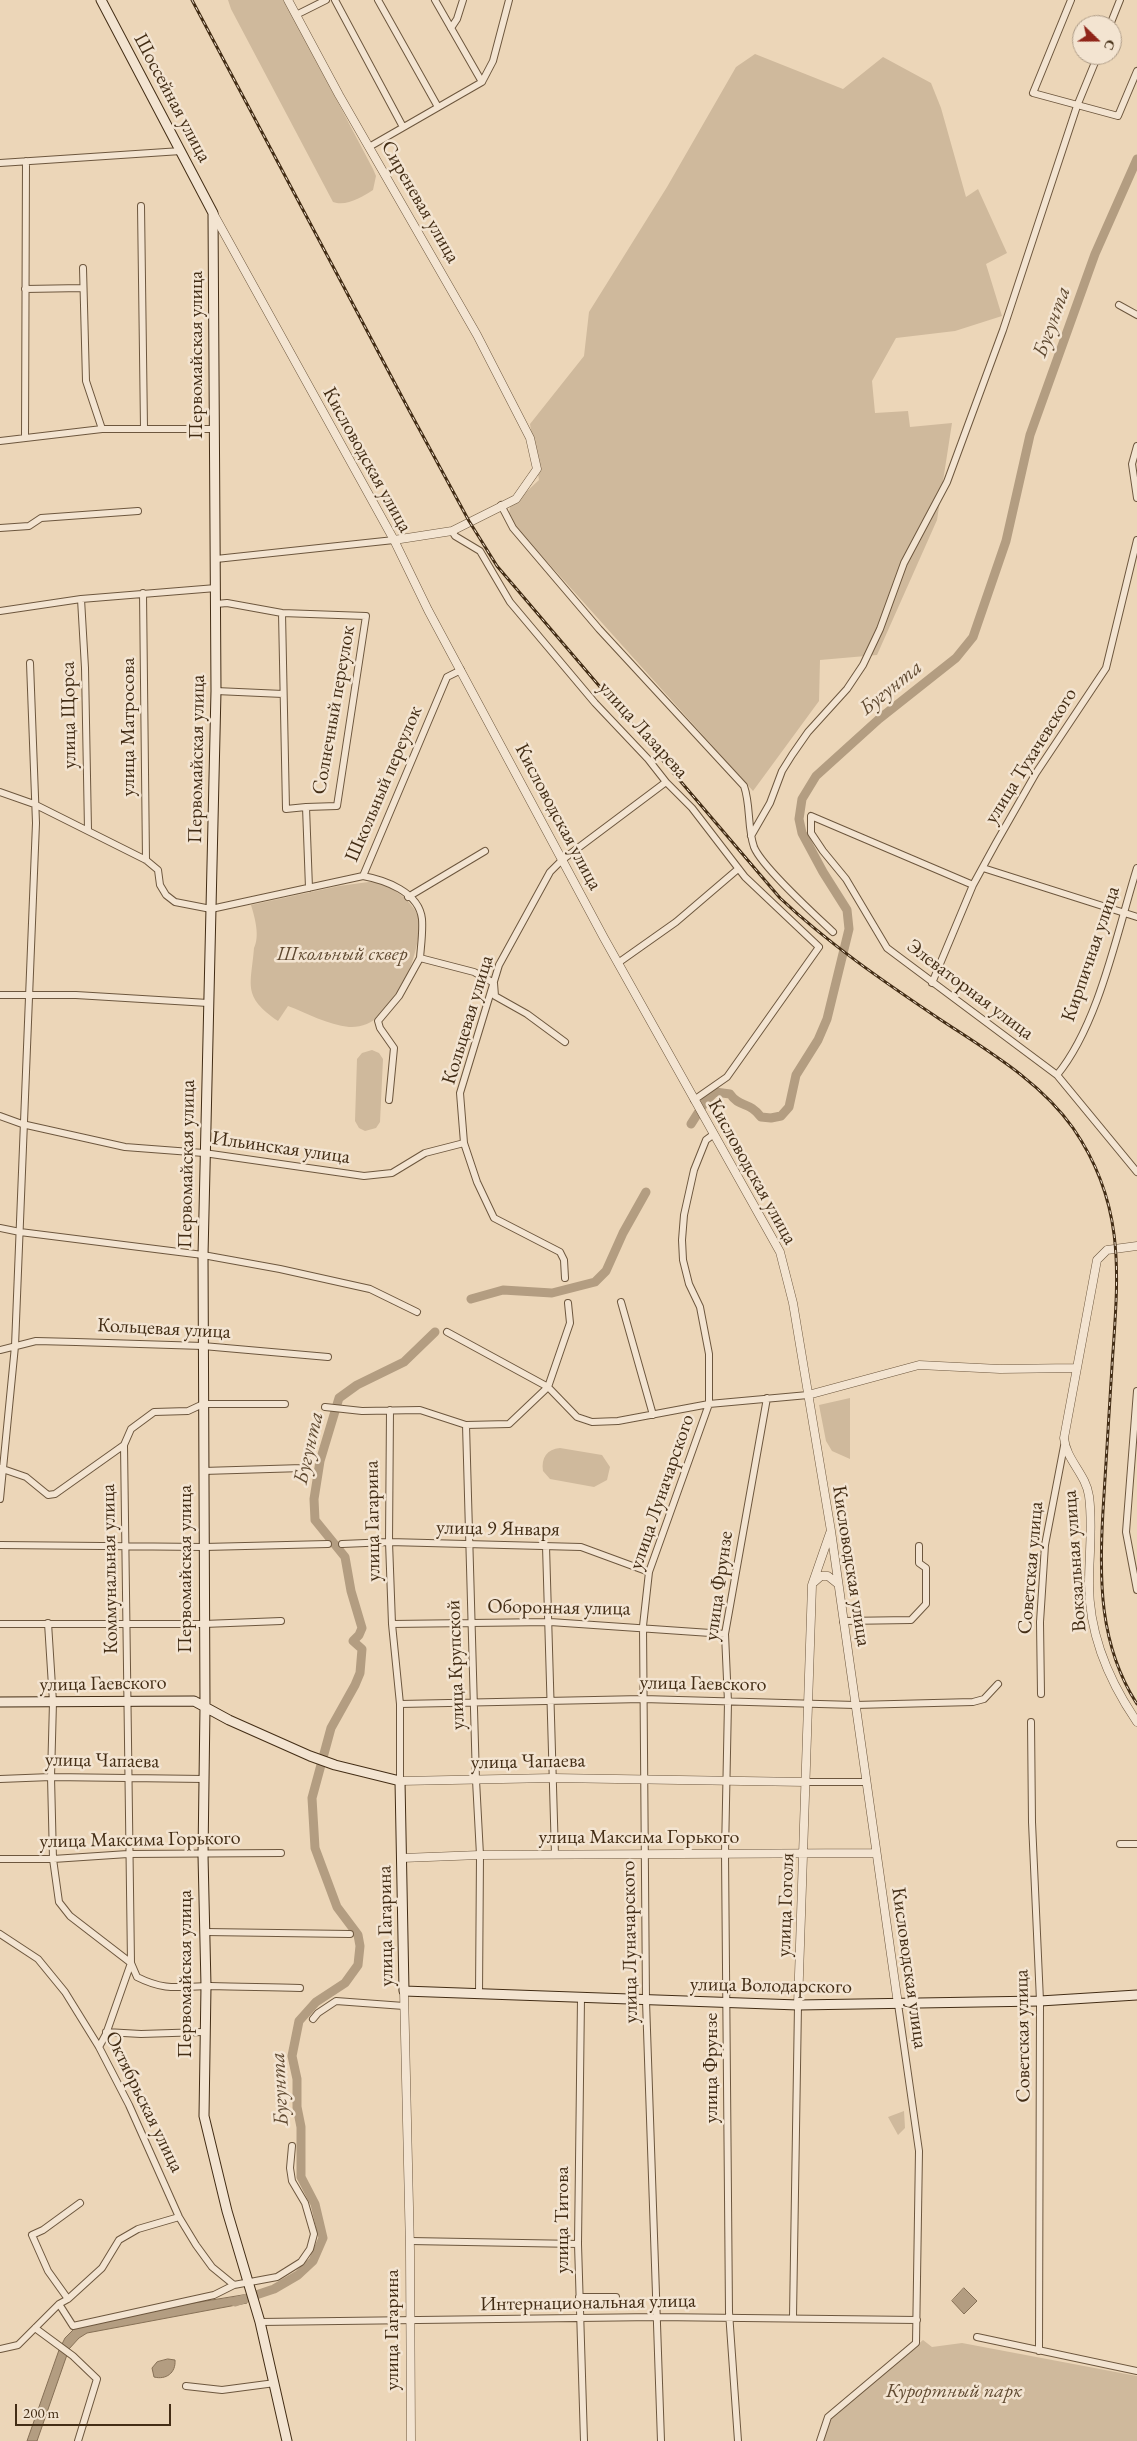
<!DOCTYPE html>
<html>
<head>
<meta charset="utf-8">
<style>
  body { margin:0 }
  #map { position:relative; width:1137px; height:2441px; overflow:hidden; background:#ecd6b8; font-family:"EB Garamond",serif }
  canvas { display:block }
  .north { position:absolute; left:1072px; top:15px; width:50px; height:50px; box-sizing:border-box; background:#f3e4d1; border:1px solid #ad9b86; border-radius:50%; rotate:112deg; font-size:14px; font-weight:700; line-height:20px; text-align:center; color:#432d15 }
  .north::after { content:''; display:block; margin:auto; width:18px; height:22px; background:#8f2418; clip-path:polygon(50% 0,100% 100%,50% 72%,0 100%) }
  .scale { position:absolute; left:15px; top:2404px; width:156px; height:22px; box-sizing:border-box; border:2px solid #432d15; border-top:0; padding-left:6px; font-size:15px; line-height:18px; white-space:nowrap; color:#432d15; -webkit-text-stroke:4px #f3e4d1; paint-order:stroke }
</style>
</head>
<body>
<div id="map">
<canvas width="1137" height="2441"></canvas>
<div class="north">С</div>
<div class="scale">200 m</div>
</div>
<script>
const c = document.querySelector('canvas').getContext('2d');
c.lineJoin = 'round';
function fill(path, color) {
  c.fillStyle = color;
  c.fill(path, 'evenodd');
}
function strokePath(path, color, width, dash) {
  c.strokeStyle = color;
  c.lineWidth = width;
  c.lineCap = dash ? 'butt' : 'round';
  c.setLineDash(dash || []);
  c.stroke(path);
}
function write(font, color, halo, rows, align = 'center') {
  c.font = font + ' "EB Garamond",serif';
  c.lineWidth = 5;
  c.setLineDash([]);
  c.textBaseline = 'middle';
  c.strokeStyle = halo;
  c.fillStyle = color;
  for (const [text, x, y, turn = 0] of rows) {
    c.save();
    c.translate(x, y);
    c.rotate((+turn || 0) * Math.PI / 180);
    c.textAlign = isNaN(turn) ? turn : align;
    if (halo) c.strokeText(text, 0, 0);
    c.fillText(text, 0, 0);
    c.restore();
  }
}
const green = new Path2D(`
  M228 0H284L373 169 376 176 373 190C362 197 346 207 333 202L231 9Z
  M755 54 843 89 883 57 931 83 941 108 966 197 978 189 1007 253 986 264 1002 316 955 331 896 338 872 381 875 413 908 411 910 427 952 423 937 520 877 655 820 660 819 701 753 791 515 526 509 513 510 507 539 480 530 424 584 356 589 312 667 187 736 67Z
  M376 881C396 890 410 898 420 919 420 955 394 1030 349 1027 328 1025 307 1013 288 1006L278 1021C242 996 251 986 254 948 260 936 255 918 251 905L339 886Z
  M372 1050 379 1053 383 1059 380 1122 376 1128 365 1131 359 1128 355 1121 357 1059 362 1053Z
  M850 1398V1459L832 1451 826 1441 819 1405Z
  M560 1448 602 1455 610 1467 607 1480 594 1487 550 1479 543 1471C541 1458 547 1449 560 1448Z
  M904 2111 905 2128 898 2135 888 2117Z
  M923 2340 932 2347 962 2343 1137 2376V2441H823L831 2419Z`);
const water = new Path2D(`
  M964 2288 977 2301 964 2314 952 2301Z
  M245 2295 247 2303 87 2333 79 2338 69 2349 37 2441H27L59 2350 65 2338 75 2328 169 2307Z
  M168 2359 175 2360C176 2373 166 2380 154 2377L152 2368 157 2362Z`);
const river = new Path2D(`
  M691 1124 705 1102 715 1092 730 1094C740 1108 749 1101 761 1117L771 1118 781 1116 789 1107 796 1075 818 1040 827 1019 849 929 847 910 823 872 802 833 799 819 802 799 816 776 879 719 956 658 973 637 1006 541 1030 435 1095 254 1137 159
  M471 1299 503 1290 552 1293 595 1282 606 1271 623 1233 646 1192
  M235 2302 274 2289 298 2275 313 2261 323 2238 315 2204 301 2177V2127L297 2107V2079L292 2056 299 2021 316 2002 345 1983 358 1965 360 1946 358 1935 337 1907 315 1848 312 1798 331 1728 355 1685 360 1673 362 1649 353 1641 359 1635 362 1628 351 1591 345 1557 315 1520 314 1499 320 1461 339 1398 357 1385 404 1362 435 1332`);
const minor = new Path2D(`
  M335 0 403 127
  M378 0 438 107
  M435 0 482 82
  M1071 0 1033 93 1118 116 1137 71
  M296 15 326 0
  M1110 25 1120 0
  M451 28 457 19 463 0
  M369 147 482 82 493 61 509 0
  M0 163 181 151
  M141 206 144 428
  M83 268 86 381 102 429
  M25 289 83 288
  M1119 305 1137 315
  M25 438 26 161
  M0 441 102 429H215
  M1137 446 1132 464 1137 498
  M501 505 513 528 599 629 744 786C751 806 747 827 754 847 762 867 815 915 833 932
  M0 528 29 526 41 518 138 511
  M452 531 455 536 480 551 510 602 595 703 648 759 666 782 692 808 745 877 819 947 727 1077 694 1100
  M216 559 394 540
  M143 593 146 860
  M81 599 85 668 88 830
  M216 604 227 603 282 613 366 616 337 806 306 807 309 888
  M0 611 81 599 216 588
  M282 613 286 809 306 807
  M216 691 283 694
  M0 792 34 804 146 860 158 870 160 885 166 895 175 902 211 909 363 876 447 677 461 670
  M751 836 770 803 782 771 792 755 808 732 847 689 863 665 880 629 904 563 947 482 1003 330 1077 106 1098 55
  M983 868 1137 917
  M363 876C385 880 419 892 422 919 423 932 421 945 420 958
  M973 885 811 816V833L823 851 846 879 887 948 1057 1075 1137 1172
  M408 897 485 851
  M618 963 676 922 738 869
  M932 983 973 885 996 843 1036 773 1106 668 1137 540
  M0 995H76L208 1003
  M1057 1075C1099 1024 1117 932 1137 868
  M389 1100 394 1048 380 1028 378 1021 399 996 420 958 474 972 494 983 495 996 527 1014 565 1042
  M0 1116 22 1124 125 1147 204 1153 364 1176 392 1173 425 1153 464 1143
  M0 1228 20 1232 203 1255 280 1269 370 1289 417 1312
  M565 1278 564 1260 560 1252 494 1218 477 1182 464 1143 460 1093 499 965 550 872 562 860 666 782
  M621 1302 653 1415
  M447 1332 548 1387 577 1417 592 1422 618 1421 709 1404 808 1395
  M0 1350 36 1341 76 1342 203 1346 328 1357
  M1137 1391 1126 1532 1137 1590
  M325 1407 362 1411 420 1410 466 1425 509 1424 548 1387 570 1323 568 1303
  M390 1410 389 1542 392 1624 400 1704V1781
  M466 1425 476 1780 480 1855 479 1994
  M0 1468 26 1477 48 1495 55 1494 124 1445 131 1429 154 1412 188 1411 203 1404H285
  M203 1471 303 1468 307 1459
  M0 1499 15 1346 36 823 30 663
  M342 1544 389 1542 581 1547 649 1572
  M0 1545 204 1547 328 1544
  M546 1546 555 1855
  M843 1621 911 1620 926 1604V1568L919 1563V1546
  M48 1623 53 1702 51 1777 53 1859 59 1902 70 1916 131 1963 137 1977C167 1992 180 1986 211 1986 241 1987 270 1987 300 1988
  M0 1624H204L281 1621
  M392 1624 550 1622 725 1634
  M1041 1694 1040 1622 1045 1545 1064 1446
  M400 1704 643 1699 855 1705 973 1702 984 1699 998 1684
  M1031 1722 1032 1822 1040 2001 1039 2351
  M0 1779 51 1777 204 1779
  M806 1782H866
  M1120 1844H1137
  M0 1859H53L128 1854 281 1853
  M205 1932 350 1934
  M0 1934 38 1959 65 1992 99 2047 129 2105 179 2217 196 2245 212 2267 234 2285
  M581 1998 578 2244 584 2441
  M313 2019 318 2013 336 2001 404 2006
  M106 2032 141 2034 203 2032
  M99 2047 106 2034 131 1963 124 1445
  M410 2241 578 2244
  M579 2297H616
  M68 2299 48 2271 32 2235 43 2230 80 2203
  M59 2304 73 2326 214 2295 234 2285 277 2277 301 2262 310 2249 314 2234 305 2203 292 2181 290 2168 292 2146
  M793 2317 798 2005
  M260 2322 656 2317 917 2320
  M35 2328 73 2356 97 2379 78 2441
  M977 2337 1137 2371
  M0 2349 18 2345 59 2304 68 2299 102 2268 119 2240 138 2229 179 2217
  M186 2386 222 2390 275 2383
  M661 2441 646 2001 643 1626 649 1572 709 1404V1354L700 1307 689 1284 683 1260 682 1240 684 1215 694 1170 706 1140 714 1134
  M738 2441 729 2312 725 1853 728 1702 725 1634 767 1398
  M820 2441 828 2417 916 2343 919 2151 898 2004`);
const tertiary = new Path2D(`
  M288 0 339 95 477 335 530 438 537 469 516 499 452 531 394 540
  M213 213 394 540 428 610 604 938 780 1252 793 1303 831 1531 898 2004
  M1137 1246 1107 1250 1097 1260 1064 1438C1066 1460 1086 1474 1089 1496 1093 1525 1089 1555 1089 1584 1089 1635 1109 1681 1137 1722
  M808 1395 919 1365 1000 1369 1075 1368
  M813 1583 821 1576H828L838 1584
  M400 1781 553 1778 806 1782
  M402 1858 480 1855 876 1853
  M404 1991 410 2250 411 2441
  M798 2005 812 1585 830 1533`);
const secondary = new Path2D(`
  M101 0 213 213 216 691 203 1255 205 1707 203 1855 206 1986 204 2116 227 2211 260 2322 287 2441
  M0 1702 194 1701 229 1720 310 1756 335 1765 400 1781 404 1991 798 2005 1040 2001 1137 1995`);
const rail = new Path2D(`
  M192 0 410 412 469 521 497 566 780 898C829 944 883 981 938 1018 986 1050 1039 1080 1073 1128 1127 1206 1118 1277 1112 1366 1109 1415 1106 1463 1103 1511 1099 1579 1099 1645 1137 1704`);
const streetNames = [
  ["Шоссейная улица",172,98,62],
  ["Сиреневая улица",420,202,60],
  ["Первомайская улица",197,355,-90],
  ["Кисловодская улица",367,460,61],
  ["Солнечный переулок",334,710,-80],
  ["улица Щорса",69,715,-91],
  ["улица Матросова",129,727,-90],
  ["улица Лазарева",643,730,48],
  ["улица Тухачевского",1031,756,-58],
  ["Первомайская улица",197,759,-89],
  ["Школьный переулок",384,784,-67],
  ["Кисловодская улица",558,817,62],
  ["Кирпичная улица",1091,954,-71],
  ["Элеваторная улица",970,990,37],
  ["Кольцевая улица",468,1020,-73],
  ["Ильинская улица",281,1148,8],
  ["Первомайская улица",187,1164,-89],
  ["Кисловодская улица",752,1172,61],
  ["Кольцевая улица",164,1329,3],
  ["улица Луначарского",662,1492,-71],
  ["улица Гагарина",373,1521,-91],
  ["улица 9 Января",498,1529,1],
  ["Вокзальная улица",1075,1561,-94],
  ["Кисловодская улица",851,1566,81],
  ["Советская улица",1031,1568,-85],
  ["Коммунальная улица",110,1569,-91],
  ["Первомайская улица",186,1569,-90],
  ["улица Фрунзе",719,1586,-82],
  ["Оборонная улица",559,1608,1],
  ["улица Крупской",456,1665,-92],
  ["улица Гаевского",103,1684,-1],
  ["улица Гаевского",703,1684,1],
  ["улица Чапаева",102,1761,1],
  ["улица Чапаева",528,1762,-1],
  ["улица Максима Горького",639,1838],
  ["улица Максима Горького",140,1840,-1],
  ["улица Гоголя",786,1905,-88],
  ["улица Гагарина",386,1926,-91],
  ["улица Луначарского",630,1942,-91],
  ["Кисловодская улица",909,1968,82],
  ["Первомайская улица",186,1974,-90],
  ["улица Володарского",771,1986,1],
  ["Советская улица",1023,2036,-91],
  ["улица Фрунзе",712,2068,-90],
  ["Октябрьская улица",144,2102,64],
  ["улица Титова",563,2220,-90],
  ["Интернациональная улица",588,2303,-1],
  ["улица Гагарина",393,2330,-90]
];
const parkNames = [
  ["Школьный сквер",342,955],
  ["Курортный парк",954,2392]
];
const waterNames = [
  ["Бугунта",1052,322,-70],
  ["Бугунта",891,688,-39],
  ["Бугунта",309,1448,-77],
  ["Бугунта",280,2089,-93]
];
fill(green, '#cfb99c');
fill(water, '#b39d81');
strokePath(water, '#867056', 1);
strokePath(river, '#b39d81', 9);
strokePath(minor, '#6d573e', 8);
strokePath(tertiary, '#6d573e', 9);
strokePath(secondary, '#432d15', 11);
strokePath(minor, '#f3e4d1', 6);
strokePath(tertiary, '#f3e4d1', 8);
strokePath(secondary, '#f3e4d1', 9);
strokePath(rail, '#432d15', 3);
strokePath(rail, '#f3e4d1', 1, [4]);
write('20px', '#432d15', '#f3e4d1', streetNames);
write('italic 20px', '#5f4930', '#f3e4d1', parkNames);
write('italic 21px', '#5f4930', '#f3e4d1', waterNames);
</script>
</body>
</html>
